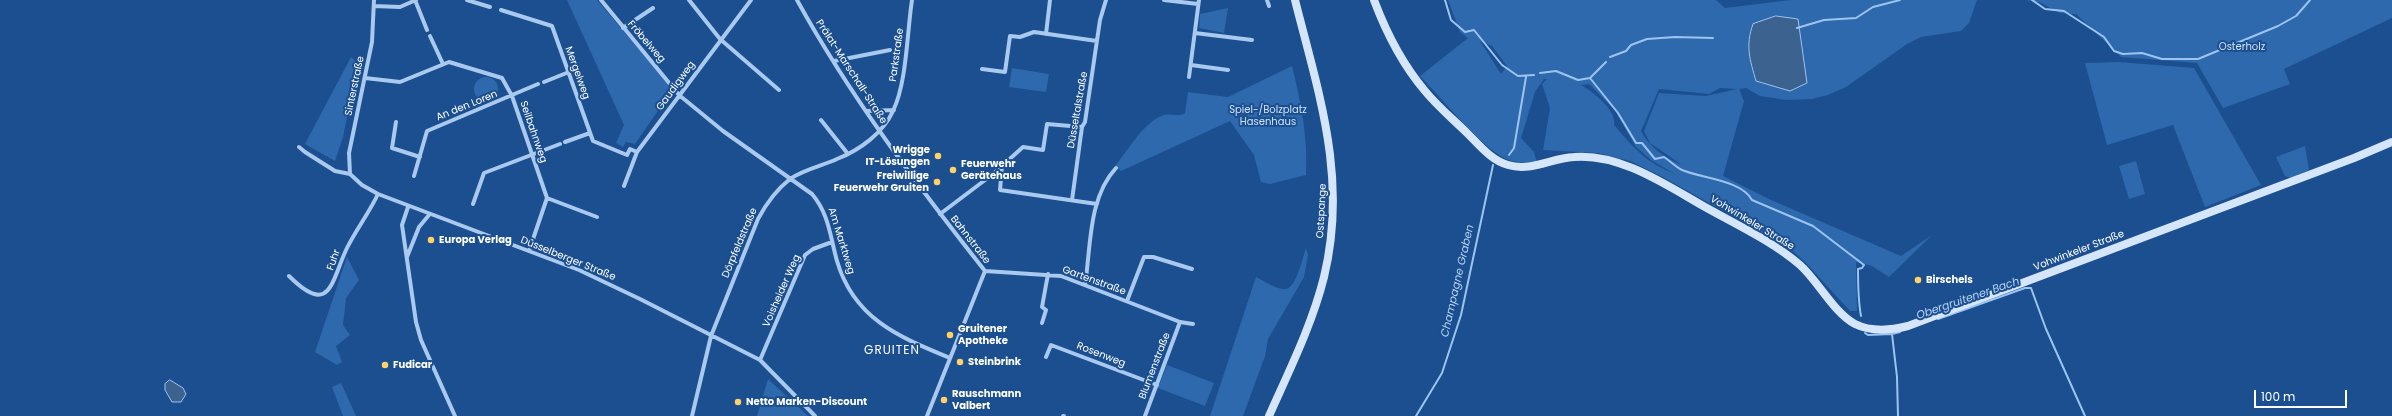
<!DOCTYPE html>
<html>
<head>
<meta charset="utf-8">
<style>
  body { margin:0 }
  #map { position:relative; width:2392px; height:416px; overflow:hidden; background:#1b4f8f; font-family:Poppins,sans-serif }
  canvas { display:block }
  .scale { position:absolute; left:2254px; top:390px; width:93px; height:18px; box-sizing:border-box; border:2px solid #fff; border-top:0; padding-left:5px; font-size:12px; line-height:14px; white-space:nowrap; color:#fff; -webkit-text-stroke:3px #1b4f8f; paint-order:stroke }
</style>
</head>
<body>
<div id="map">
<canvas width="2392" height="416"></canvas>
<div class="scale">100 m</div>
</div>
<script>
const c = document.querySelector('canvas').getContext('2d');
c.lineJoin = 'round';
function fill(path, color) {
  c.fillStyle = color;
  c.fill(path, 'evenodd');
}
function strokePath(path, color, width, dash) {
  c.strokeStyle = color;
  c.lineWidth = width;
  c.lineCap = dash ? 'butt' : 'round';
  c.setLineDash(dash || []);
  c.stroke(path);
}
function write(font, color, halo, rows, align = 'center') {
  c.font = font + ' Poppins,sans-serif';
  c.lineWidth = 4;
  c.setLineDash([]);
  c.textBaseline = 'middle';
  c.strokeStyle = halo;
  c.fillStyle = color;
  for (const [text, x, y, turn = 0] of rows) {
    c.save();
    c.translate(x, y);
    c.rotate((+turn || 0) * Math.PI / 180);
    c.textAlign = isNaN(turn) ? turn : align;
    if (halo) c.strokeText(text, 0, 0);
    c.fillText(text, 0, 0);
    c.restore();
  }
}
const green = new Path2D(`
  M567 0H597L673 89 635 144 626 142 623 147 616 143 624 125Z
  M1448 0H1716L1725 8 1791 0H1977L1969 23 1961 31 1921 37 1907 44 1846 87 1828 95 1812 99 1786 100 1760 96 1746 88 1739 89 1744 101 1723 176 1771 200 1901 256 1932 235 1889 277 1872 266 1856 262 1857 311H1850L1806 263 1788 247 1659 175 1630 161 1598 153 1543 150 1550 108 1542 84 1547 79H1544L1535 92 1521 138 1534 152 1537 163C1529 162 1520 163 1512 161 1487 155 1440 96 1420 76L1468 38 1460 32ZM1480 41 1492 46 1507 66 1501 74ZM1589 84 1614 109 1636 147 1651 160 1675 174C1644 161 1636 150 1614 125 1617 110 1593 92 1581 85ZM1720 88 1737 89 1706 96 1659 93 1644 131 1650 143 1682 165C1664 157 1650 148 1641 131L1659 89 1709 94Z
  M2024 0H2392V18L2284 69 2290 84 2223 108 2197 63 2121 57 2076 14 2060 13 2039 2Z
  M1228 8 1224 33 1199 28 1200 14Z
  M351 57 358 63 343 137 335 161 305 144Z
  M2119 62 2194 68 2261 185 2205 207 2173 125 2107 145 2085 63Z
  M1292 66C1301 102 1308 138 1306 175L1270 184 1261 182 1254 155 1230 121 1121 171 1115 166C1129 149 1142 125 1161 116 1168 112 1178 118 1185 113L1188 92 1228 97Z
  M1012 68 1049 74 1046 92 1009 87Z
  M474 89a12 12 0 1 1 24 0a12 12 0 1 1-24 0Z
  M2305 146 2309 170 2291 178 2285 176 2276 157Z
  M2136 161 2145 194 2129 199 2119 166Z
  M1306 248 1308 255 1304 277 1268 339 1265 356 1243 416H1210L1256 277C1264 281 1277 290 1286 289 1296 288 1303 257 1306 248Z
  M347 257 359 280 346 298 343 325 350 335 336 346 342 362 337 365 315 352Z
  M1167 365 1214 383 1205 406 1158 388Z
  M768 379 808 416H757Z
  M341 383 356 416H343L332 387Z`);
const water = new Path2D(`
  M1776 16 1798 19 1807 83 1790 91 1756 81C1750 60 1745 46 1753 24Z
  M170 380 183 388 186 394 181 402H172L165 390V384Z`);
const stream = new Path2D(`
  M1445 0 1451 20 1465 32 1474 30 1502 65 1518 76 1534 75
  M2032 0 2045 9 2064 11 2104 37 2114 51 2123 54 2142 53 2162 59H2198L2278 26 2296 16 2310 0
  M1797 28 1824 20 1856 18 1873 7 1900 0
  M1610 57 1626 51 1631 45 1647 39 1675 37 1713 38
  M1540 73 1556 71 1578 80 1590 78 1618 113 1636 143H1642L1655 159 1664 157C1670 161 1676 167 1682 170 1700 178 1742 180 1752 200L1813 226 1864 265 1862 268 1858 269C1858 285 1858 300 1861 316
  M1590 78 1606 62
  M1509 155 1514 148 1526 77
  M1938 319 2025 288H2031L2046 329 2085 416
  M1865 333 1868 335 1892 334 1897 377 1898 416
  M1892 334 1900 332
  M1416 416 1442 373 1461 315 1493 165`);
const street = new Path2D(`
  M415 0 427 30
  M467 0 490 7
  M601 0 679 95 723 131 812 194C829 214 830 236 837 261 854 319 899 337 950 358
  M689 0 720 39 779 90
  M797 0C850 96 917 185 985 271L927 416
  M1164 0 1198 4
  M1267 0 1269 6
  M374 6 400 7 416 0
  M501 10 552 26 593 141 627 155 630 149 637 152
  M623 28 653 8
  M1195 33 1252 40
  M1046 34 1050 0
  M430 36 443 64
  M834 61 890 50
  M1191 65 1228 70
  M982 69 1005 72 1010 36 1020 37 1034 32 1097 41
  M1189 77 1199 0
  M365 78 400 82 449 62 502 78 512 96 547 198 529 251
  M544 82 569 72
  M867 111 894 110
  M821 120 848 154
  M396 122 392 148 420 157
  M565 142 590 133
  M299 147 305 152 335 171 350 174 362 185 378 194 579 270 640 299 760 360 815 416
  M1002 166 1000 190 1097 204
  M350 174 349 153 372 42 374 0
  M414 176 427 131 538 84
  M624 186 637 152 751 0
  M547 198 597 217
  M1072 200 1082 127 1085 122 1100 20 1106 0
  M473 204 484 173 560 144
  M408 207 402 225 416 322 421 340 455 416
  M940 214 993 174 1023 147 1043 150 1047 124 1082 127
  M407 257 419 227 429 215
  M985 271 1061 276 1180 322 1193 324
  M289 276C331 318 331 281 347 248 356 230 369 213 378 194
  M1085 285C1091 247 1088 198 1116 168
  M1127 301 1144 257H1153L1192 269
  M1042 323 1046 310 1042 307 1048 274
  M1046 357 1051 345 1157 385
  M760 360 805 255 813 249 832 242
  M692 416 711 336 758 219C766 204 776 190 790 179 804 169 822 166 837 159 860 150 883 133 893 111 907 82 907 32 912 0
  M1063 416H1064
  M1145 416 1180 322`);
const secondary = new Path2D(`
  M1374 0C1386 32 1403 65 1425 91 1438 107 1454 120 1468 134 1480 146 1491 160 1508 165 1531 172 1551 158 1574 157 1620 153 1666 185 1705 207 1737 225 1772 241 1800 265 1818 281 1834 313 1855 324 1871 332 1892 330 1908 326L2354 158 2392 142
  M1269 416C1289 371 1312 325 1324 277 1348 178 1319 95 1295 0`);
const markers = [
  [938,156,4,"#ffd166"],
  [953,170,4,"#ffd166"],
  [937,182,4,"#ffd166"],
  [431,240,4,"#ffd166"],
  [1918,280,4,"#ffd166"],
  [950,335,4,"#ffd166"],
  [960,362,4,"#ffd166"],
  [385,365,4,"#ffd166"],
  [944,400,4,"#ffd166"],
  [738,402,4,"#ffd166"]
];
const streetNames = [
  ["Fröbelweg",646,42,49],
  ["Parkstraße",897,55,-82],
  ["Prälat-Marschall-Straße",851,72,57],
  ["Mergelweg",577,73,70],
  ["Sinterstraße",355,86,-78],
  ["Gaudigweg",676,86,-54],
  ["An den Loren",467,106,-22],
  ["Düsseltalstraße",1078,110,-80],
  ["Seilbahnweg",533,132,71],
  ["Ostspange",1322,211,-87],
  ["Vohwinkeler Straße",1752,223,31],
  ["Bahnstraße",970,240,52],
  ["Am Marktweg",841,241,73],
  ["Dörpfeldstraße",740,243,-67],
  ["Vohwinkeler Straße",2079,251,-21],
  ["Düsselberger Straße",568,259,22],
  ["Fuhr",334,260,-70],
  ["Gartenstraße",1094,281,20],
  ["Voisheider Weg",782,291,-66],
  ["Rosenweg",1101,355,21],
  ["Blumenstraße",1155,366,-69]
];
const parkNames = [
  ["Osterholz",2242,47],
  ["Spiel-/Bolzplatz",1268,110],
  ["Hasenhaus",1268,122]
];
const poiNames = [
  ["Wrigge",930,150,"right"],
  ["IT-Lösungen",930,162,"right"],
  ["Feuerwehr",961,164],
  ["Gerätehaus",961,176],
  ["Freiwillige",929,176,"right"],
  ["Feuerwehr Gruiten",929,188,"right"],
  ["Europa Verlag",439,240],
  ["Birschels",1926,280],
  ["Gruitener",958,329],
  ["Apotheke",958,341],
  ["Steinbrink",968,362],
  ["Fudicar",393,365],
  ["Rauschmann",952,394],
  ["Valbert",952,406],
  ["Netto Marken-Discount",746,402]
];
const waterNames = [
  ["Champagne Graben",1458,281,-77],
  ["Obergruitener Bach",1968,299,-19]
];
const quarterNames = [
  ["GRUITEN",892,351]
];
fill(green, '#2e69ad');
fill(water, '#3c6290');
strokePath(water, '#9cc4f0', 1);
strokePath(stream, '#9cc4f0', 2);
strokePath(street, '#a9c9ee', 4);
strokePath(secondary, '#d6e6fa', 8);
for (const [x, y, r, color] of markers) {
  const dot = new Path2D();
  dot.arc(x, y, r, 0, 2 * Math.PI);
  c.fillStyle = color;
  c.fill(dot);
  strokePath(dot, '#1b4f8f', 1.5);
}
write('10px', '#fff', '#1b4f8f', streetNames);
write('10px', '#cfe3fa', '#1b4f8f', parkNames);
write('bold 10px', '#fff', '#1b4f8f', poiNames, 'left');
write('italic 11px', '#b5d3f5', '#1b4f8f', waterNames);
c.letterSpacing = '1px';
write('12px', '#fff', '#1b4f8f', quarterNames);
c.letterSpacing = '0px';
</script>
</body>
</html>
